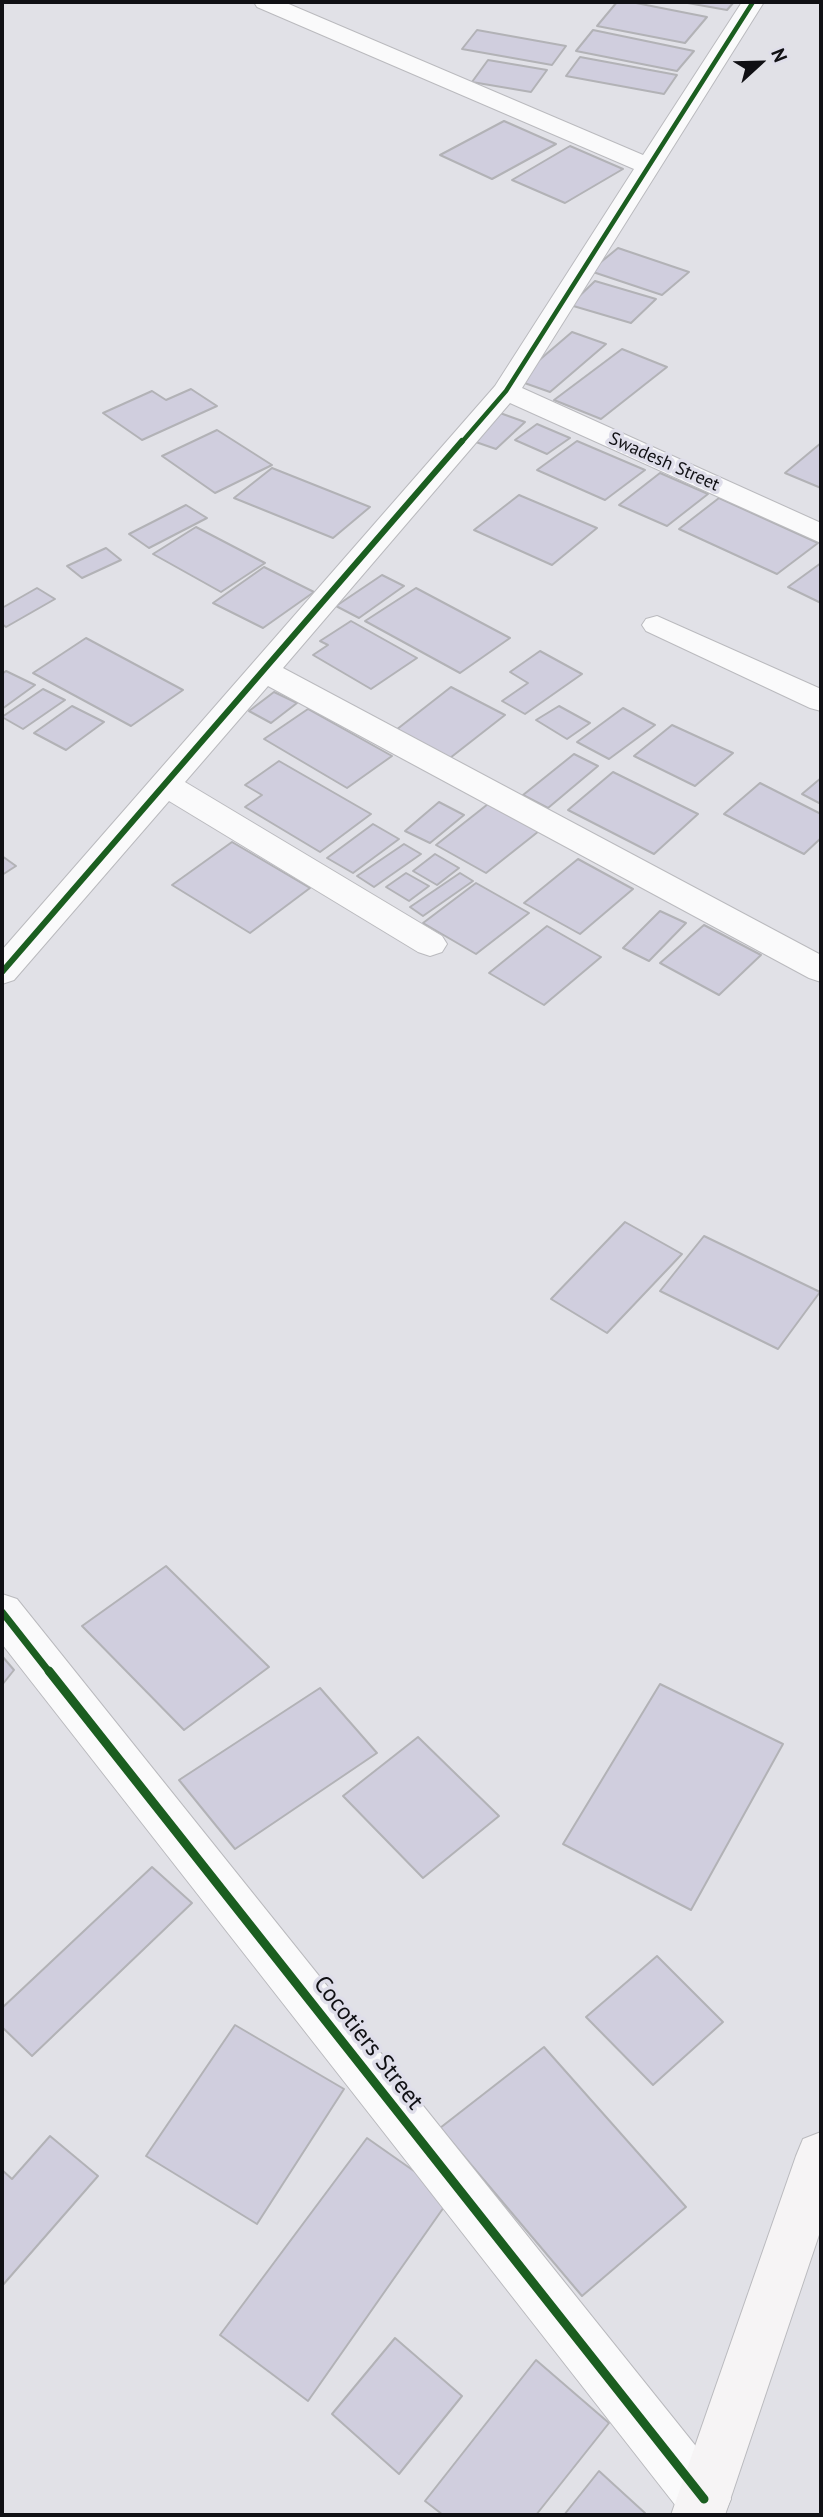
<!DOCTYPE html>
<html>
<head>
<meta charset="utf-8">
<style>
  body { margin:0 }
  #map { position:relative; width:823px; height:2517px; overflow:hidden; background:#e1e1e7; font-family:"PT Sans",sans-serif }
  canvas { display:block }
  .frame { position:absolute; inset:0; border:4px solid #101014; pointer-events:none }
  .north { position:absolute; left:725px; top:28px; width:70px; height:70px; -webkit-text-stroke:5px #dfdeea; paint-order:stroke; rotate:68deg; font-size:19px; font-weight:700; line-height:28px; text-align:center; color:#101014 }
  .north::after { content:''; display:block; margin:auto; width:24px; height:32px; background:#101014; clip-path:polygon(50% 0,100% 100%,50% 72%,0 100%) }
</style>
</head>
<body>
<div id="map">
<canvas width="823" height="2517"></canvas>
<div class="frame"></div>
<div class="north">N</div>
</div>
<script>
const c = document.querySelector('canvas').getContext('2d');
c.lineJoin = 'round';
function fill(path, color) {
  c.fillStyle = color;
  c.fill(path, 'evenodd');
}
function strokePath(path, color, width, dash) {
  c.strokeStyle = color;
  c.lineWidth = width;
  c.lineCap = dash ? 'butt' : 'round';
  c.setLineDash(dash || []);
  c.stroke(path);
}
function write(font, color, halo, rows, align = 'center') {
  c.font = font + ' "PT Sans",sans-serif';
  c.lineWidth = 7;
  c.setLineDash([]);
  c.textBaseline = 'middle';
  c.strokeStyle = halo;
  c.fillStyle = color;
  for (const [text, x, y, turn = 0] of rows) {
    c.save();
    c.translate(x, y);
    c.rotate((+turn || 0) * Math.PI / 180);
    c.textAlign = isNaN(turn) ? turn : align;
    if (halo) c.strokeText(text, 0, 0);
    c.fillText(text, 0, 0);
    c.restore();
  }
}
const building = new Path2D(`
  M617 2H631L707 17 685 43 597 26Z
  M682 2H734L727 10Z
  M477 30 566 46 552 65 462 49Z
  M593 30 694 51 677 71 576 51Z
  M580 57 677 75 664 94 566 76Z
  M488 60 547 70 531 92 472 82Z
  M504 121 556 144 492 179 440 155Z
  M570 146 623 169 565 203 512 180Z
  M618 248 689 272 662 295 590 271Z
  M595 281 656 299 631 323 570 305Z
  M572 332 606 344 550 392 516 380Z
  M622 349 667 367 601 419 554 400Z
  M191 389 217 406 142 440 103 413 152 391 166 400Z
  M500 413 525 422 496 449 470 440Z
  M537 424 570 438 547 454 515 440Z
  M217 430 272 465 215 493 162 456Z
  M577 441 645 470 605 500 537 470Z
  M821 443V488L785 473Z
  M272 468 370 507 333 538 234 498Z
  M660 473 708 494 667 526 619 505Z
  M519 495 597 528 552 565 474 530Z
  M719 498 818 543 777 574 679 529Z
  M186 505 207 518 149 548 129 534Z
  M196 527 265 563 221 592 153 554Z
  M106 548 121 560 82 578 67 566Z
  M821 563V603L788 587Z
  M264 567 314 592 263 628 213 603Z
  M382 575 404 586 359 618 336 606Z
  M37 588 55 599 6 627 2 624V608Z
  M416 588 510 638 460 673 365 621Z
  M351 621 417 658 371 689 313 655 328 645 320 641Z
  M86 638 183 690 131 726 33 673Z
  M540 651 582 674 525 714 502 701 528 683 510 672Z
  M6 671 35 685 2 709V674Z
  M451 687 505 715 450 758 396 730Z
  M43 689 65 700 23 729 2 717Z
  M274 692 297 703 271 723 249 711Z
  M72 706 104 722 66 750 34 733Z
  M559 706 590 723 567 739 536 720Z
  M623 708 655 725 609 759 577 742Z
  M308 709 392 756 347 788 264 739Z
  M672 725 733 753 695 786 634 756Z
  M574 754 598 766 548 808 523 795Z
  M279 761 371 814 320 852 245 807 262 795 245 785Z
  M613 772 698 814 654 854 568 810Z
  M821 778V804L802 794Z
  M760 783 821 814V838L804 854 724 814Z
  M439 802 464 815 430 843 405 831Z
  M488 804 539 831 486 873 436 845Z
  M373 824 399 839 353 873 327 858Z
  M232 842 310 888 250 933 172 885Z
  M404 844 421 854 374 887 357 876Z
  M435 854 459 868 437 885 413 871Z
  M2 856 16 866 2 875Z
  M578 859 633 889 580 934 524 903Z
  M406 873 429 886 409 901 386 887Z
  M460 873 473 881 423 916 410 907Z
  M476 883 529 913 476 954 423 923Z
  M660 911 686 923 649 961 623 948Z
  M704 925 761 955 719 995 660 963Z
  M547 926 601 957 544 1005 489 973Z
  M625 1222 682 1254 607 1333 551 1299Z
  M704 1236 820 1292 778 1349 660 1291Z
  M166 1566 269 1667 184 1730 82 1626Z
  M2 1656 14 1670 2 1685Z
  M660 1684 783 1744 691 1910 563 1844Z
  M320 1688 377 1753 235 1849 179 1780Z
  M418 1737 499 1816 423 1878 343 1796Z
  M152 1867 192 1903 32 2056 2 2027V2008Z
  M657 1956 723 2022 653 2085 586 2017Z
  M235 2025 344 2089 257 2224 146 2156Z
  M544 2047 686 2207 582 2296 440 2128Z
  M50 2136 98 2176 2 2286V2170L12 2179Z
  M367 2138 451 2197 308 2401 220 2335Z
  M395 2338 462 2396 399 2474 332 2414Z
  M536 2360 609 2423 536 2515H443L425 2501Z
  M599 2471 645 2513 643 2515H564Z`);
const street = new Path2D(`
  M254 2H284L643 155 742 2H764L522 388 821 523V543L510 403 283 668 821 955V982L809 978 268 686 185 782 442 936 447 944 442 952 430 956 418 952 169 801 14 980 2 984V950L495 386 634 169 257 7Z
  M657 616 821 689V711L810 708 646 631 642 625 646 619Z
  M2 1594 17 1599 723 2480 731 2499 724 2515H683L2 1644Z`);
const secondary = new Path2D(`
  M821 2132V2229L725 2515H671L796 2156 803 2139Z`);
const cyclewayFar3 = new Path2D(`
  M461 443 506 391 753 2`);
const cyclewayFar2 = new Path2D(`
  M2 972 462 441`);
const cyclewayFar1 = new Path2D(`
  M2 1612 50 1673`);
const cycleway = new Path2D(`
  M49 1671 704 2499`);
const farStreetnames = [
  ["Swadesh Street",664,462,24]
];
const nearStreetnames = [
  ["Cocotiers Street",368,2043,52]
];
fill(building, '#d0cede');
strokePath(building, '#b2b2b6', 2);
strokePath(street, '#bababe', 2);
strokePath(secondary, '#bababe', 2);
fill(street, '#fafafb');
fill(secondary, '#f6f4f5');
strokePath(cyclewayFar3, '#1b5e20', 4.5);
strokePath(cyclewayFar2, '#1b5e20', 6);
strokePath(cyclewayFar1, '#1b5e20', 7);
strokePath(cycleway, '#1b5e20', 9);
write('18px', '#101014', '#dfdeea', farStreetnames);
write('24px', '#101014', '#dfdeea', nearStreetnames);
</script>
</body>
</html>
